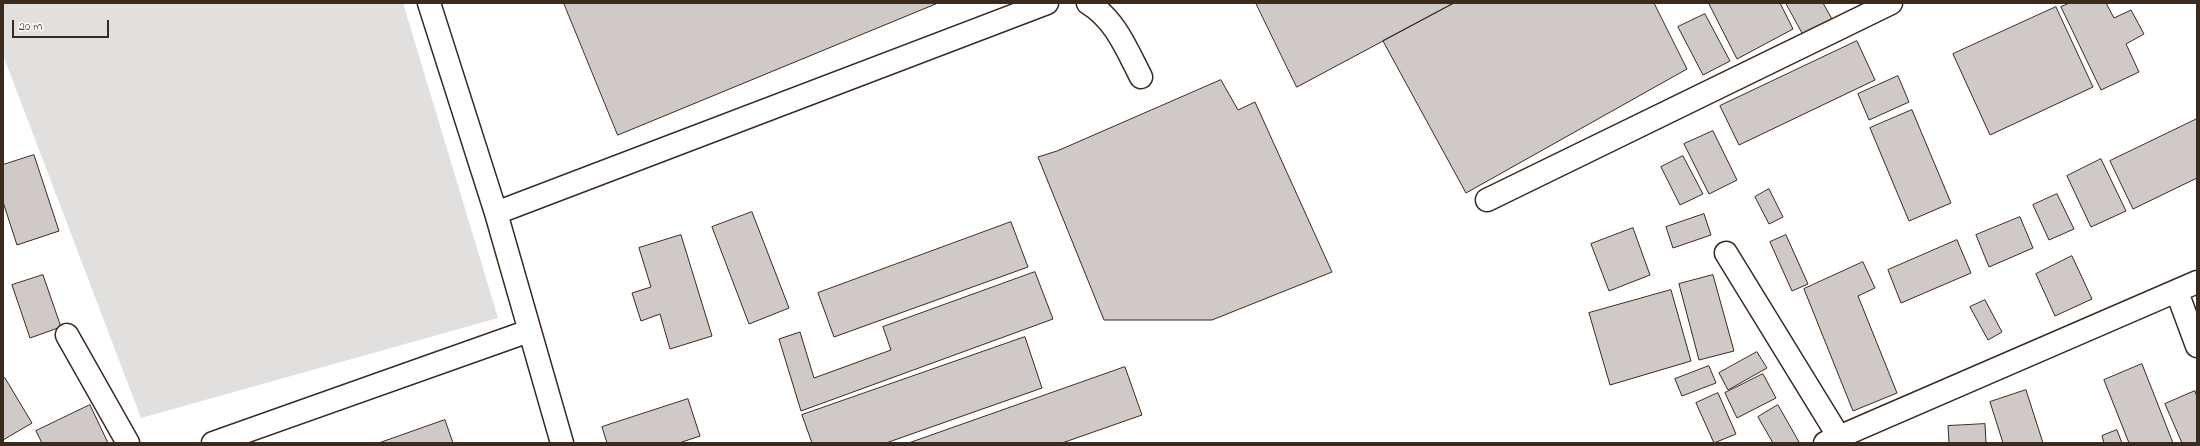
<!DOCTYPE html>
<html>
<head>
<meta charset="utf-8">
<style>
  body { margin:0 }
  #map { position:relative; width:2200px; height:446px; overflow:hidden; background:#fff; font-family:"Indie Flower",sans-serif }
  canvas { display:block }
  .frame { position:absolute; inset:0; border:4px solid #3b2a1e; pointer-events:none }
  .scale { position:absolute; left:12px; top:20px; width:97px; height:18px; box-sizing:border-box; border:2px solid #3b2a1e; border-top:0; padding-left:5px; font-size:12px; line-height:14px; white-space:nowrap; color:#3b2a1e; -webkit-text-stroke:3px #fff; paint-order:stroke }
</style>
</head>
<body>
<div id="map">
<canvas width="2200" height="446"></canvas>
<div class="frame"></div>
<div class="scale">20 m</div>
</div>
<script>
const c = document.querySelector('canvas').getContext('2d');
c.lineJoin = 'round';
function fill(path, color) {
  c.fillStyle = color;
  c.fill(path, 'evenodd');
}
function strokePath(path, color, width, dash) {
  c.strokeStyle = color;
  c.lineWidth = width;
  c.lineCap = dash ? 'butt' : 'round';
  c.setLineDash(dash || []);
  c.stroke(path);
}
const green = new Path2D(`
  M3 3H403L498 318 141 418 3 55Z`);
const building = new Path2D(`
  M564 3H938L618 135Z
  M1256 3H1454L1297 87Z
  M1454 3H1654L1687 69 1466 193 1383 41Z
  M1711 3H1780L1793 29 1737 59 1709 4Z
  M1786 3H1823L1832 19 1803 34Z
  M2070 3H2106L2114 18 2131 10 2144 34 2126 44 2139 72 2101 90 2061 7Z
  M2056 7 2093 87 1990 135 1953 54Z
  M1705 14 1730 61 1703 75 1678 27Z
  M1857 41 1875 80 1739 145 1720 106Z
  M1898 76 1909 102 1869 120 1858 94Z
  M1221 80 1238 110 1255 102 1332 272 1212 320H1104L1038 157 1057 151Z
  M1912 110 1951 203 1909 221 1870 128Z
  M2197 119V178L2133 209 2110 161Z
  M1713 131 1737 180 1709 194 1684 144Z
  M34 155 59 231 17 245 3 202V165Z
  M1683 156 1703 194 1680 205 1661 167Z
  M2101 159 2126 211 2091 227 2067 176Z
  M1769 189 1783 217 1769 224 1755 197Z
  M2057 194 2074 229 2049 240 2033 205Z
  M752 212 789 308 749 324 712 227Z
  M1704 214 1711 235 1673 248 1666 227Z
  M2020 217 2033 248 1989 267 1976 235Z
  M1011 222 1028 267 834 337 818 293Z
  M1633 228 1650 275 1609 291 1591 244Z
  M681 235 712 336 670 349 660 314 641 321 632 293 651 287 639 248Z
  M1786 235 1808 284 1792 291 1770 242Z
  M1957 240 1971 273 1901 303 1888 270Z
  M2072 256 2092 299 2055 316 2036 274Z
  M1863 262 1875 288 1858 296 1897 393 1853 411 1804 289Z
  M1035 272 1053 319 801 411 779 339 800 332 814 378 891 350 883 327Z
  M43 275 61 327 30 338 12 285Z
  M1713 275 1734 351 1699 360 1679 284Z
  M1671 290 1691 361 1610 385 1589 313Z
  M1985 300 2002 332 1988 340 1970 307Z
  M1025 337 1042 388 886 443H812L802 415Z
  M1757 352 1767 368 1728 390 1719 373Z
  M2142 364 2173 443H2129L2104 380Z
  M1709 366 1716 383 1682 396 1675 379Z
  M1125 367 1142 415 1062 443H909Z
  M1763 374 1776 398 1737 418 1725 393Z
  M5 378 32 423 3 440V379Z
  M2026 390 2043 443H2003L1990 402Z
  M2195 391 2197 397V443H2182L2165 404Z
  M1718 393 1736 434 1714 443 1696 403Z
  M688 399 700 436 679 443H607L602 427Z
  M90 405 108 443H42L36 431Z
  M1778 405 1799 442 1797 443H1773L1758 417Z
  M445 420 453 443H379Z
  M1985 424 1986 443H1949L1948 426Z
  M2117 430 2122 443H2104L2102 436Z`);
const minor = new Path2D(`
  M429 3 496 213 562 443
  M1088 3C1115 19 1127 50 1141 77
  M1487 200 1891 3
  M496 213 1047 3
  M1726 253 1839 437 1840 443
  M2177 292 2197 346
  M67 335 128 443
  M213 443 529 331
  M1825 443 2197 282`);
fill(green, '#e2e0de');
fill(building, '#cfcac7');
strokePath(building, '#3b2a1e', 1);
strokePath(minor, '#3b2a1e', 25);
strokePath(minor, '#fff', 22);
</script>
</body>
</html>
